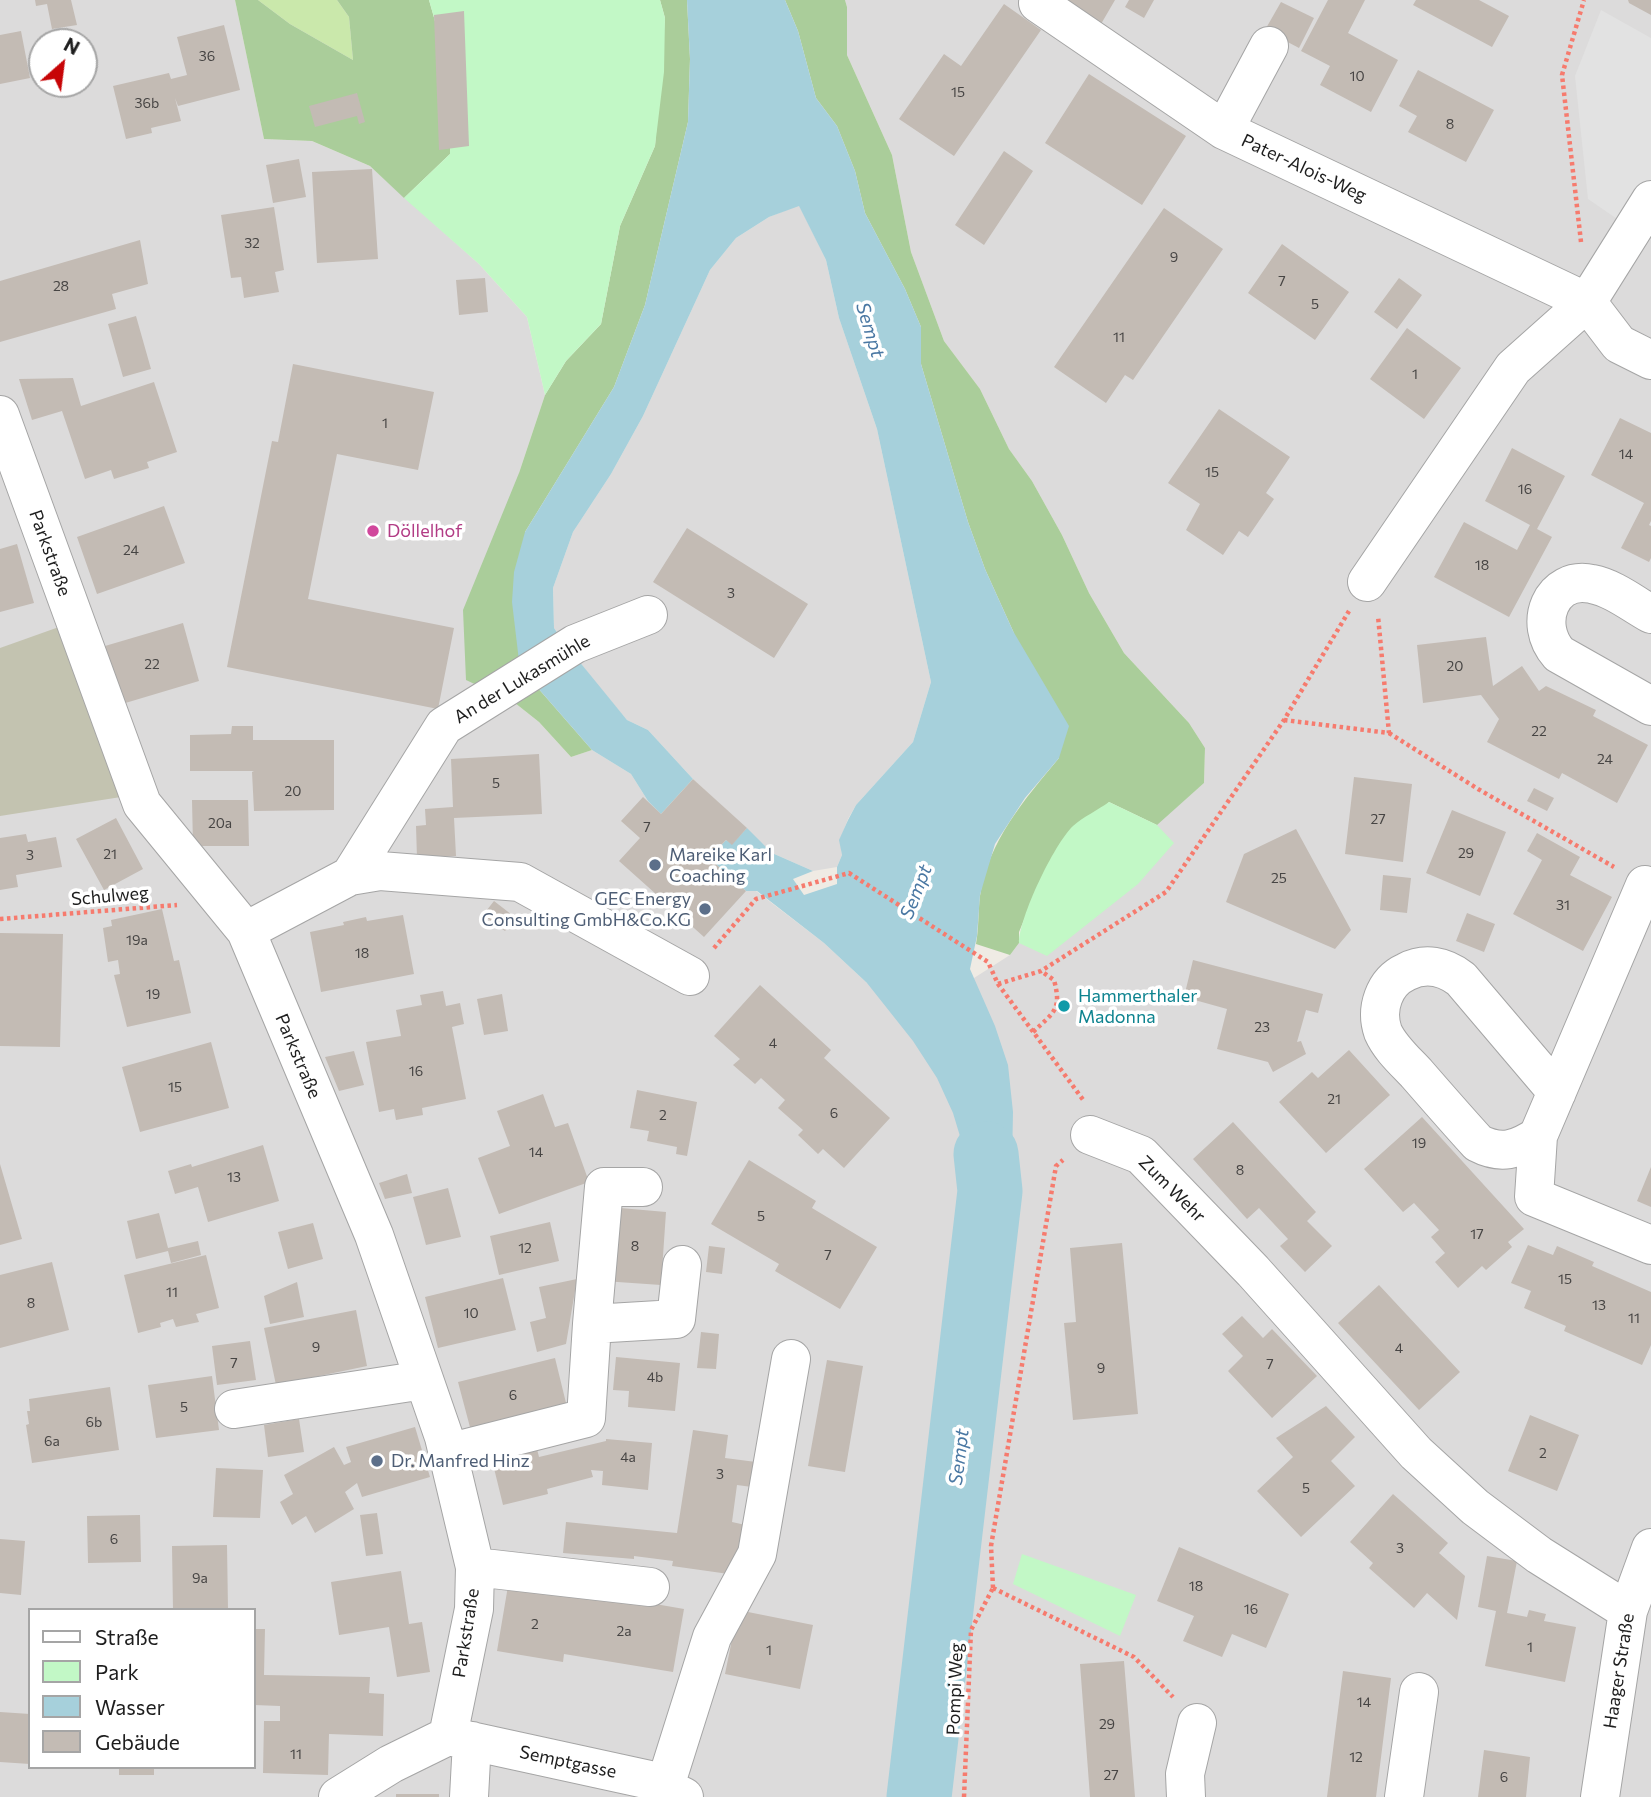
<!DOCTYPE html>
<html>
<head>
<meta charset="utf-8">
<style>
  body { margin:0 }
  #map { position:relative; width:1651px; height:1797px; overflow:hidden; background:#efebe4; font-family:Commissioner,sans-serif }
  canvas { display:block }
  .legend { position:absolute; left:28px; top:1608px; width:228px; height:161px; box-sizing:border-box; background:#fff; border:2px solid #a5a5a5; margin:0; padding:9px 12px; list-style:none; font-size:21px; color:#1e1e1e }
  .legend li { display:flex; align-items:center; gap:14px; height:35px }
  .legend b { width:35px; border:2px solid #a5a5a5 }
  .north { position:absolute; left:28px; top:28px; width:70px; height:70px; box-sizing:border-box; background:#fff; border:2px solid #a5a5a5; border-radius:50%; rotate:28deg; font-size:19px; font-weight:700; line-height:28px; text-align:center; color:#1e1e1e }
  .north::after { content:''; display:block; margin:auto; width:24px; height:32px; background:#c70507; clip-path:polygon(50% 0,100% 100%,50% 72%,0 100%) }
</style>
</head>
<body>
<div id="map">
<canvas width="1651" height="1797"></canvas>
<ul class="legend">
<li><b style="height:9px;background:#fff"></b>Straße</li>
<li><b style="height:19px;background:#c2f8c6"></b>Park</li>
<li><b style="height:19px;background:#a6d0db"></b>Wasser</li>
<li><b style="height:19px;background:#c3bbb4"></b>Gebäude</li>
</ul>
<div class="north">N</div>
</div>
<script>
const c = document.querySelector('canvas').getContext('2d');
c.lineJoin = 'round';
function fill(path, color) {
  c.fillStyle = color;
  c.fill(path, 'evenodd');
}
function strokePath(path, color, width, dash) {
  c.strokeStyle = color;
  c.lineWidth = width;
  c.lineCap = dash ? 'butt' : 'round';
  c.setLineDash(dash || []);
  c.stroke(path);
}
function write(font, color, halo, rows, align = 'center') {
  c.font = font + ' Commissioner,sans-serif';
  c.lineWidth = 7;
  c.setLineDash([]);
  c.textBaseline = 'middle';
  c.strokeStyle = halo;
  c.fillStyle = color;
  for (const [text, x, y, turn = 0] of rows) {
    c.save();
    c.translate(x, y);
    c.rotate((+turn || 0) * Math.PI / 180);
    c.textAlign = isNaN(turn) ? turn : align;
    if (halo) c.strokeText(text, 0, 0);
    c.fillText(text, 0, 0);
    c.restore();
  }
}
const residential = new Path2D(`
  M0 0H235L264 139 312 141 370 166 479 264 527 317 545 395 519 473 515 703 539 722 571 757 592 750 631 774 648 801 746 891H756L824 943 867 983 974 978 1010 955 1019 943 1204 783 1205 748 1189 723 1124 653 1089 593 1062 535 1032 481 1009 449 980 389 944 341 911 252 892 155 847 55V7L845 0H1651V1797H0ZM42 42H84V84H42ZM30 1610H254V1767H30Z
  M799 205 826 260 839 318 877 429 931 682 913 742 856 805 848 819 840 840 842 855 837 867 813 871 772 853 693 779 648 730 627 720 597 685 554 628 553 588 573 532 611 474 643 416 710 270 736 238 769 217Z`);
const construction = new Path2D(`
  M59 627 121 797 0 816V648Z`);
const grass = new Path2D(`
  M258 0H337L349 17 353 60 290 24Z`);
const forest = new Path2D(`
  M235 0H258L290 24 353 60 349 17 337 0H429C444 49 452 103 450 154L404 198 370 166 312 141 264 139Z
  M660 0H687L690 59 688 122 645 305 614 387 525 532 537 687 592 750 571 757 539 722 515 703 466 680 463 610 519 473 545 395 566 361 601 324 620 226 655 146 665 18Z
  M785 0H845L847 7V55L892 155 911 252 944 341 980 389 1009 449 1032 481 1062 535 1089 593 1124 653 1189 723 1205 748 1204 783 1157 825 1109 802 1040 881 1019 932V943L1010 955 976 944C979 928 978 912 980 896 988 841 1025 799 1059 758L1013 631 985 569 968 522 921 364V327L905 289 865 213 855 171 837 126 816 98 798 31Z`);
const park = new Path2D(`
  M429 0H660L665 18 664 72 655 146 620 226 601 324 566 361 545 395 527 317 479 264 404 198 450 154C452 103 444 49 429 0Z
  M1109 802 1157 825 1174 843 1138 884 1047 956 1019 943C1019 918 1054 844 1073 826 1083 817 1098 810 1109 802Z
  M1022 1554 1136 1595 1120 1636 1013 1584Z`);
const parking = new Path2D(`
  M1601 10 1651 38V180L1623 223 1588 199 1575 76Z`);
const water = new Path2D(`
  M687 0H785L798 31 816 98 837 126 855 171 865 213 905 289 921 327V364L968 522 985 569 1013 631 1069 726 1059 758 1025 798 995 844 980 895 977 936 970 969 995 1026 1008 1065 1013 1112 1012 1163 1006 1207 997 1253 973 1231 966 1202 972 1176 953 1113 937 1078 913 1041 867 983 824 943 757 891H746L709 858 726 840 732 844 747 828 772 853 813 871 793 879 804 895 837 884V867L842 855 839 840 848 820 856 805 913 742 931 682 877 429 839 318 826 260 799 206 769 217 736 238 710 270 643 416 611 474 573 532 553 588 554 628 565 644 627 720 648 730 693 779 661 814 648 801 631 774 592 750 537 687 519 661 512 602 514 572 525 532 614 387 645 305 688 122 690 59Z`);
const river = new Path2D(`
  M919 1797 990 1191 986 1154`);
const building = new Path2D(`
  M35 0H71L77 25 52 29 47 4 36 6Z
  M1067 0H1115L1101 24Z
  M1129 0H1154L1144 18 1125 7Z
  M1328 0H1365L1348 33 1398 60 1371 112 1320 85 1330 66 1301 51Z
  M1416 0H1479L1509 16 1492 47 1413 5Z
  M1628 0H1651V15L1629 3Z
  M1281 2 1314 18 1299 48 1265 30Z
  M1004 4 1041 30 954 156 899 119 944 54 961 66Z
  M464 11 469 146 439 150 434 15Z
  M224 25 240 90 178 106 175 98 181 121 151 128 152 133 126 139 113 86 169 73 171 79 187 75 177 37Z
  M21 31 30 78 0 84V35Z
  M1418 70 1494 110 1466 162 1408 132 1417 116 1399 106Z
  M1089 74 1186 136 1142 205 1045 143Z
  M357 93 365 122 359 124 357 116 315 127 309 106Z
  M1004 151 1033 171 984 245 955 225Z
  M299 159 306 197 273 203 266 165Z
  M372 169 378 259 317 263 312 172Z
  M274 207 284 270 275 272 279 292 244 298 241 277 231 278 221 215Z
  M1164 208 1223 249 1133 380 1125 375 1106 403 1054 367Z
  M140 240 148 284 112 294 116 309 0 342V281Z
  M1282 244 1349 292 1315 340 1248 293Z
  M485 278 488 312 459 315 456 280Z
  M1399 278 1422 295 1397 329 1374 312Z
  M136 316 151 369 123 377 108 324Z
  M1407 328 1461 368 1424 419 1370 379Z
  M293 364 434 392 418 470 337 454 308 599 454 628 438 709 227 667 272 441 278 442Z
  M73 378 81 406 154 382 177 452 147 462 149 468 114 479 111 470 85 479 62 411 32 420 19 379Z
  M1219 409 1290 457 1266 493 1274 499 1248 537 1239 531 1223 555 1186 530 1200 504 1168 483Z
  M1620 418 1651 433V521L1649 525 1651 526V558L1649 562 1621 548 1644 503 1591 475Z
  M1512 448 1565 476 1537 529 1552 537 1509 617 1434 577 1464 522 1517 550 1530 525 1485 501Z
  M164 506 185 563 97 594 77 537Z
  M687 528 808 604 774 658 653 582Z
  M17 544 34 603 0 612V549Z
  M183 623 199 681 122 704 105 646Z
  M1486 637 1493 686 1522 666 1539 691 1546 686 1596 710 1593 716 1648 745 1617 803 1562 773 1559 779 1487 742 1499 719 1481 695 1423 703 1417 645Z
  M232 726H253V740H334V810L254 811 252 772 254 771H190V735L231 734Z
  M539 754 542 814 454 818 456 856 417 858 416 826 426 825 425 809 453 807 451 759Z
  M1354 777 1412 784 1403 862 1345 854Z
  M693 779 747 828 732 845 726 840 709 858 746 891 704 937 619 861 640 838 621 821 643 797 661 814Z
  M1534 788 1554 798 1547 811 1527 801Z
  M192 800H248L249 846H193Z
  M1452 810 1506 832 1480 896 1426 873Z
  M116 818 143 869 104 890 76 839Z
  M1296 829 1351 930 1335 949 1226 902 1244 854Z
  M1537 833 1580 857 1570 875 1612 897 1583 951 1513 914 1542 860 1527 851Z
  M26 834 28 842 56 837 62 867 16 875 18 887 0 890V838Z
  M1383 875 1411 878 1407 913 1380 910Z
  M494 901 516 918 505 931 483 915Z
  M162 909 174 961 179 960 191 1013 127 1027 114 975 120 974 118 960 108 962 103 928 112 926 111 920Z
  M1467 913 1495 924 1484 952 1456 941Z
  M403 915 414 974 321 992 310 932 344 925 343 922 366 917 367 921Z
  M0 933 63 934 60 1047 0 1046Z
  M1193 960 1323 994 1318 1013 1306 1010 1297 1042 1301 1041 1306 1054 1273 1072 1268 1062 1217 1049 1227 1009 1184 997Z
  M760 985 831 1050 824 1058 890 1118 844 1168 823 1149 818 1154 798 1135 803 1130 778 1108 785 1100 761 1078 755 1084 733 1065 740 1059 714 1036Z
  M443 991 446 1006 460 1003 464 1024 452 1027 466 1099 422 1108 423 1115 396 1120 394 1109 379 1112 366 1042 401 1036 396 1010 422 1005 420 995Z
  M502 994 508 1031 484 1035 477 999Z
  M211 1042 229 1108 140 1132 122 1067Z
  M1349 1050 1390 1095 1326 1153 1279 1102 1312 1072 1318 1078Z
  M354 1051 364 1085 339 1091 325 1057Z
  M637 1090 697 1102 687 1156 676 1154 677 1147 647 1141 649 1131 630 1128Z
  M543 1094 555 1127 568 1123 589 1182 499 1214 478 1158 510 1146 497 1111Z
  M1422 1117 1524 1229 1508 1242 1512 1247 1486 1270 1482 1266 1458 1288 1435 1262 1445 1253 1431 1237 1439 1230 1414 1203 1403 1212 1364 1169Z
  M1233 1122 1316 1212 1307 1221 1332 1246 1305 1272 1280 1246 1288 1239 1259 1208 1247 1219 1193 1159Z
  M263 1145 279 1201 208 1222 198 1187 175 1194 168 1171 191 1164 192 1167Z
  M749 1160 816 1201 812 1208 877 1247 840 1309 775 1271 779 1264 711 1224Z
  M0 1164 22 1239 0 1245Z
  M1651 1167V1207L1637 1201Z
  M407 1174 412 1193 385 1199 379 1183Z
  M448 1188 461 1237 426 1245 413 1197Z
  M609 1207 666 1212 661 1285 603 1281Z
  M159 1213 168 1248 198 1241 201 1255 171 1263 168 1251 136 1259 127 1221Z
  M550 1222 559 1261 499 1275 490 1236Z
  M313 1223 323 1259 288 1269 278 1232Z
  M1122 1243 1138 1414 1073 1420 1064 1323 1076 1322 1070 1248Z
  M1528 1245 1553 1255 1557 1246 1594 1262 1592 1266 1651 1292V1345L1642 1365 1564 1331 1566 1326 1524 1308 1531 1291 1511 1283Z
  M709 1246 725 1248 722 1274 706 1272Z
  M206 1255 219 1308 196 1314 199 1322 176 1327 173 1319 160 1323 161 1327 138 1333 124 1275Z
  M52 1262 69 1330 0 1348V1275Z
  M503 1278 516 1330 438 1348 425 1297Z
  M577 1279 566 1344 537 1352 530 1322 546 1318 539 1287Z
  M297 1282 304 1317 270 1324 264 1296Z
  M1379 1285 1460 1372 1419 1410 1338 1323Z
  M356 1310 367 1366 276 1385 264 1328Z
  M1242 1316 1263 1338 1272 1329 1317 1376 1272 1418 1228 1371 1243 1356 1222 1334Z
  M701 1332 719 1334 716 1369 697 1368Z
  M250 1341 256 1380 217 1385 212 1346Z
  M616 1357 680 1363 675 1411 628 1407 629 1391 613 1390Z
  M555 1358 567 1407 471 1431 458 1382Z
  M827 1360 863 1366 845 1472 808 1466Z
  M212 1376 219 1430 156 1438 148 1385Z
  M110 1387 119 1450 32 1463 26 1425 29 1424 27 1411H30L29 1399Z
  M1326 1406 1355 1437 1331 1461 1355 1486 1301 1537 1257 1491 1293 1457 1276 1438Z
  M1530 1415 1579 1435 1557 1491 1508 1471Z
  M299 1419 304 1452 268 1457 264 1425Z
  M415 1427 430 1477 362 1497 357 1483 345 1492 354 1509 315 1533 306 1516 292 1525 280 1502 293 1494 284 1475 334 1447 344 1465 351 1462 346 1447Z
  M693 1430 728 1435 725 1458 756 1462 752 1487 737 1485 732 1522 750 1526 743 1576 672 1566 673 1561 634 1556V1559L563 1553 566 1522 677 1533Z
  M606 1439 652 1443 648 1490 602 1485 603 1471 591 1470 593 1477 547 1489 548 1494 503 1505 492 1460 537 1449 539 1457 606 1441Z
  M216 1468 263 1470 260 1518 213 1517Z
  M1393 1494 1448 1543 1439 1553 1465 1576 1457 1620 1427 1593 1414 1608 1369 1568 1373 1563 1350 1542Z
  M377 1513 383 1554 366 1556 360 1515Z
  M140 1515 141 1562 88 1563 87 1516Z
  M0 1539 25 1541 21 1595 0 1593Z
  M227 1545 228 1610H173L172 1546Z
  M1179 1547 1289 1594 1266 1648 1232 1634 1222 1657 1183 1641 1194 1616 1157 1601Z
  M1487 1556 1517 1561 1507 1613 1527 1617 1529 1610 1546 1614 1544 1621 1576 1627 1565 1682 1485 1666 1496 1611 1478 1607Z
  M401 1571 409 1624 422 1622 430 1672 397 1677 389 1627 339 1635 331 1582Z
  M508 1586 575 1590 684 1609 673 1672 564 1654 563 1662 497 1651Z
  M738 1610 813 1625 800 1689 725 1674Z
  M254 1629H265L264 1675 370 1677 369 1693 384 1694 383 1736 329 1734 328 1775 263 1773 264 1721H280V1706L254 1705Z
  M1124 1661 1135 1797H1090L1080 1664Z
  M1343 1671 1391 1678 1376 1797H1327Z
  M0 1712 30 1714V1764L0 1762Z
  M1484 1750 1530 1757 1526 1797H1478Z
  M119 1767H154V1775H119Z
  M396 1794H439V1797H396Z`);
const path = new Path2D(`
  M1581 242 1562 75 1584 0
  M1284 720 1389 733 1378 616
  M1389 733 1478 789 1614 867
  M0 919 177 905
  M714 948 756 899 849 873 988 962 998 984 1084 1101
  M998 984 1041 971 1166 892 1284 720 1349 611
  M1033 1032C1054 1012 1062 1010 1054 980L1041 971
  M993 1588 991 1546 1056 1166 1063 1160
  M993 1588 1134 1657 1173 1697
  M964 1797 971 1630 993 1588`);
const minor = new Path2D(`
  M1038 3 1224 130 1587 302
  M1224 130 1269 46
  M1587 302 1619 344 1651 360
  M0 415 142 804 246 931 374 1235 444 1437 475 1567 474 1609 448 1736
  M1367 582 1513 368 1587 302 1651 200
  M1651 614C1633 604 1613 588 1592 584 1551 575 1532 624 1559 654L1651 706
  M350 876 444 726 575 644 648 615
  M246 931 350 876 380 871 520 882 690 976
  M1557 1092 1461 979C1444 966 1425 962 1406 972 1384 982 1375 1009 1383 1032 1390 1048 1405 1061 1417 1074 1437 1097 1457 1120 1478 1143 1501 1155 1517 1150 1538 1136L1645 885 1651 888
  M1090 1135 1141 1155 1253 1271 1416 1453 1475 1507 1539 1555 1628 1611
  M1538 1136 1534 1197 1651 1245
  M592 1324 604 1187H643
  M234 1409 424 1380
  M448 1453 586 1418 592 1324 676 1319 682 1265
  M475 1567 650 1587
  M448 1736 650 1780 684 1797
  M665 1786 712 1637 757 1554 791 1359
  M338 1797 391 1764 448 1736
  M469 1797 472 1741
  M1186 1797 1185 1774 1197 1723
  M1404 1797 1419 1692
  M1600 1797 1628 1611 1651 1548`);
const markers = [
  [373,531,7,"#d1479c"],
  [655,865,7,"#5c6f8a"],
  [705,909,7,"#5c6f8a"],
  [1064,1006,7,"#0f9aa8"],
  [377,1461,7,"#5c6f8a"]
];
const numberNames = [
  ["36",207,56],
  ["10",1357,76],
  ["15",958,92],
  ["36b",147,103],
  ["8",1450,124],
  ["32",252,243],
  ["9",1174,257],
  ["7",1282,281],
  ["28",61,286],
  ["5",1315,304],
  ["11",1119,337],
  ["1",1415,374],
  ["1",385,423],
  ["14",1626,454],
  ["15",1212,472],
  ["16",1525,489],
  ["24",131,550],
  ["18",1482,565],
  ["3",731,593],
  ["22",152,664],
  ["20",1455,666],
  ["22",1539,731],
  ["24",1605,759],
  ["5",496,783],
  ["20",293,791],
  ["27",1378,819],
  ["20a",220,823],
  ["7",647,827],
  ["29",1466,853],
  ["21",110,854],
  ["3",30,855],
  ["25",1279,878],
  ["31",1563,905],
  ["19a",137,940],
  ["18",362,953],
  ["19",153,994],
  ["23",1262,1027],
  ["4",773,1043],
  ["16",416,1071],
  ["15",175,1087],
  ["21",1334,1099],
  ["6",834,1113],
  ["2",663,1115],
  ["19",1419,1143],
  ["14",536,1152],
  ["8",1240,1170],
  ["13",234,1177],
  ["5",761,1216],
  ["17",1477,1234],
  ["8",635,1246],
  ["12",525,1248],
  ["7",828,1255],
  ["15",1565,1279],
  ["11",172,1292],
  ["8",31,1303],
  ["13",1599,1305],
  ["10",471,1313],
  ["11",1634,1318],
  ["9",316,1347],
  ["4",1399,1348],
  ["7",234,1363],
  ["7",1270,1364],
  ["9",1101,1368],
  ["4b",655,1377],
  ["6",513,1395],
  ["5",184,1407],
  ["6b",94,1422],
  ["6a",52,1441],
  ["2",1543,1453],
  ["4a",628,1457],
  ["3",720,1474],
  ["5",1306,1488],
  ["6",114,1539],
  ["3",1400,1548],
  ["9a",200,1578],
  ["18",1196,1586],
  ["16",1251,1609],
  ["2",535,1624],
  ["2a",624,1631],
  ["1",1530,1647],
  ["1",769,1650],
  ["14",1364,1702],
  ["29",1107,1724],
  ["11",296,1754],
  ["12",1356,1757],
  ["27",1111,1775],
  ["6",1504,1777]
];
const streetNames = [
  ["Pater-Alois-Weg",1304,168,25],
  ["Parkstraße",50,553,70],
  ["An der Lukasmühle",522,679,-31],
  ["Schulweg",110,896,-5],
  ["Parkstraße",298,1056,67],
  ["Zum Wehr",1172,1189,45],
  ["Parkstraße",466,1633,-81],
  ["Haager Straße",1619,1671,-81],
  ["Pompi Weg",955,1689,-88],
  ["Semptgasse",568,1762,12]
];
const hotelNames = [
  ["Döllelhof",387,531]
];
const serviceNames = [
  ["Mareike Karl",669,855],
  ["Coaching",669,876],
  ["GEC Energy",691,899,"right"],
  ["Consulting GmbH&Co.KG",691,920,"right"],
  ["Dr. Manfred Hinz",391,1461]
];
const cultureNames = [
  ["Hammerthaler",1078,996],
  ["Madonna",1078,1017]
];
const waterNames = [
  ["Sempt",870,330,73],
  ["Sempt",916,892,-69],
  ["Sempt",959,1457,-83]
];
fill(residential, '#dcdbdb');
fill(construction, '#c3c3b0');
fill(grass, '#cae8ab');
fill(forest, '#aacd9a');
fill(park, '#c2f8c6');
fill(parking, '#e2e2e2');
fill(water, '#a6d0db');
strokePath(river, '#a6d0db', 65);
fill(building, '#c3bbb4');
strokePath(minor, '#a5a5a5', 40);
strokePath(path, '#f67b6e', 4.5, [3.5, 3.5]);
strokePath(minor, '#fff', 38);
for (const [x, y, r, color] of markers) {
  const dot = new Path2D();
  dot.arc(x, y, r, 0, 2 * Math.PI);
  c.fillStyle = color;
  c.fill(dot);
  strokePath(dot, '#fff', 2.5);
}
write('14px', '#474544', null, numberNames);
write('18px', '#1e1e1e', '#fff', streetNames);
write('18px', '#b23c85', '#fff', hotelNames, 'left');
write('18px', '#4e5e75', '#fff', serviceNames, 'left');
write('18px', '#0d838f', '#fff', cultureNames, 'left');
write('italic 19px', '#4a78a3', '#fff', waterNames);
</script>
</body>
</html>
